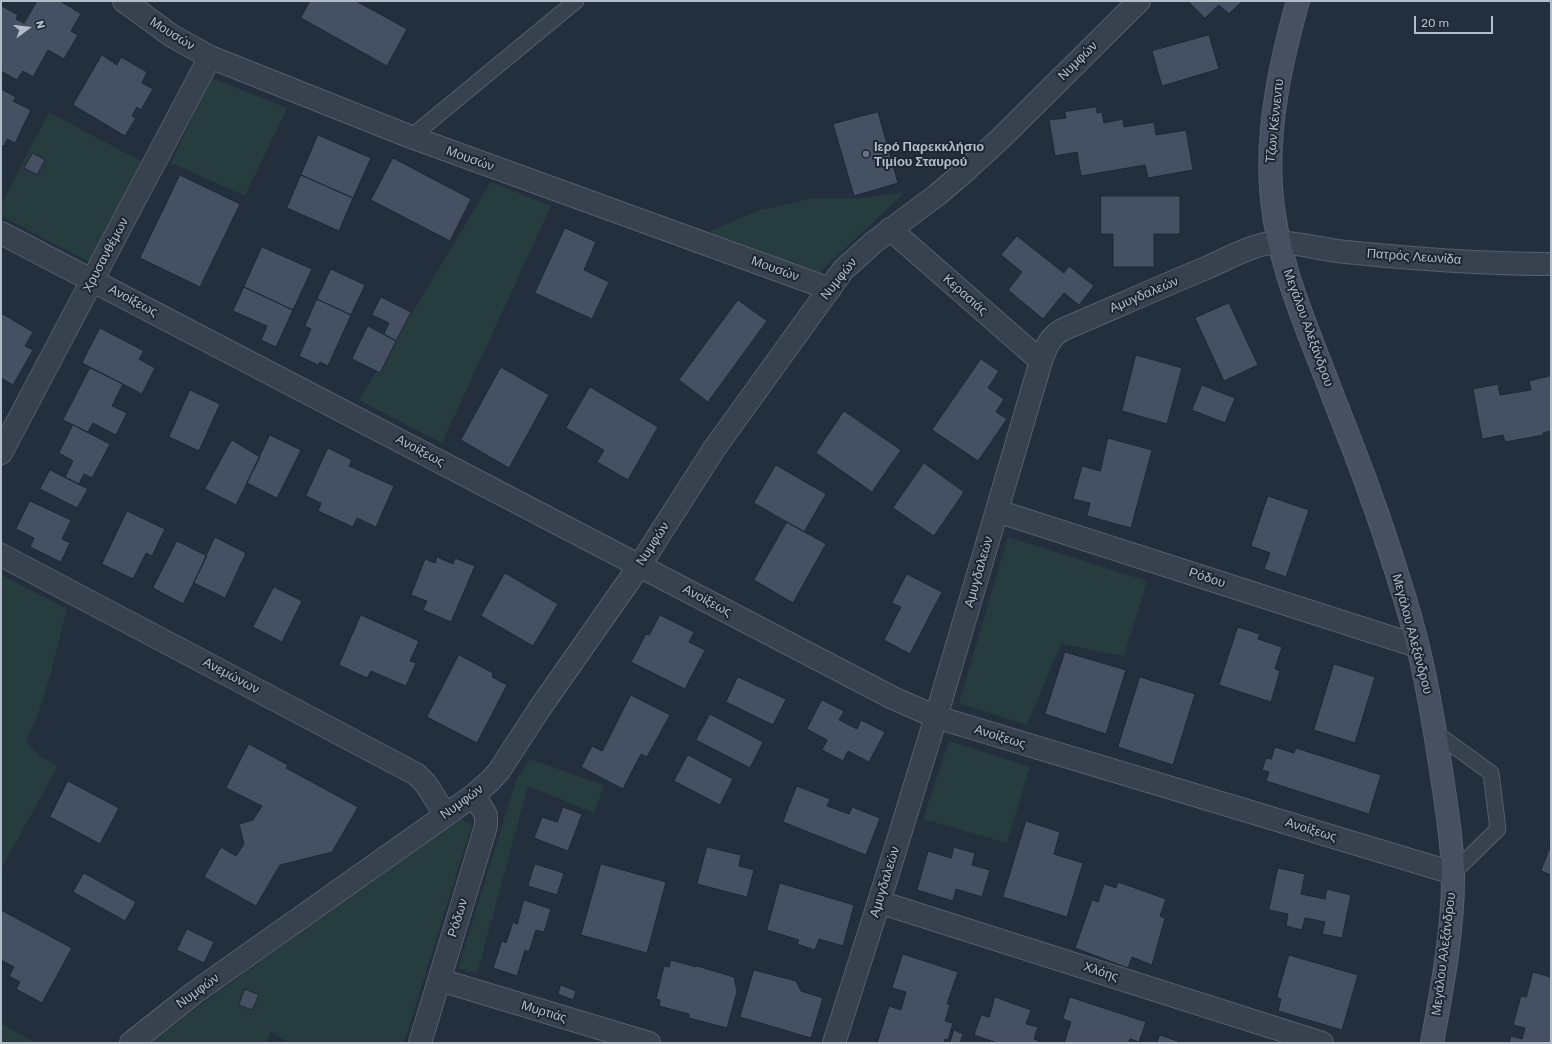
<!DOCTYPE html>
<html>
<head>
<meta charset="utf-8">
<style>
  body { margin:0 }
  #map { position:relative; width:1552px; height:1044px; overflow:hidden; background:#242f3e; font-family:Rubik,sans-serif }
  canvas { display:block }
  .frame { position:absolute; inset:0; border:2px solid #b4bcc9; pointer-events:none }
  .north { position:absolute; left:8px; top:8px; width:40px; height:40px; -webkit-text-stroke:3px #1d2633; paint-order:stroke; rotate:75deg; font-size:11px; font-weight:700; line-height:16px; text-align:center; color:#b4bcc9 }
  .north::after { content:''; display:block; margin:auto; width:14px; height:18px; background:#b4bcc9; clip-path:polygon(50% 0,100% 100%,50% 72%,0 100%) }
  .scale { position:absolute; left:1414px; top:16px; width:79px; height:18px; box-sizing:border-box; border:2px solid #b4bcc9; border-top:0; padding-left:5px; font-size:12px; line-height:14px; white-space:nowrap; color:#b4bcc9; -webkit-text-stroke:3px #1d2633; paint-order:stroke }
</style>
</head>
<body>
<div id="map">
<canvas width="1552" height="1044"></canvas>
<div class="frame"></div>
<div class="north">N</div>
<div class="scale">20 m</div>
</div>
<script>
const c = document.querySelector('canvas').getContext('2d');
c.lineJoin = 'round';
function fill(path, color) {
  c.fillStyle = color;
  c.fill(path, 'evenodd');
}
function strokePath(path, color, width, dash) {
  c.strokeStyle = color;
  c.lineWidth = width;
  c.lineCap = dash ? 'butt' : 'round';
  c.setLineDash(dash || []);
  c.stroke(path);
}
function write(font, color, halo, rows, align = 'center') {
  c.font = font + ' Rubik,sans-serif';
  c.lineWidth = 4;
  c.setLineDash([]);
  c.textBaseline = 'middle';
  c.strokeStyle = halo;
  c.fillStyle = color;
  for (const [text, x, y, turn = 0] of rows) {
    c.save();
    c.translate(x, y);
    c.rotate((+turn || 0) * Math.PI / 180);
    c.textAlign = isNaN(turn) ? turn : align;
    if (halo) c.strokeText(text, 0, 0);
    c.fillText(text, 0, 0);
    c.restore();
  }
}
const green = new Path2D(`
  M211 78 287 108 245 196 171 163Z
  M49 112 142 162 89 262 1 216V206Z
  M491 182 551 206 442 443 359 400Z
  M905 192 818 274 709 232 757 211 813 198H864Z
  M1008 537 1147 581 1124 656 1061 644 1027 725 959 703Z
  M1 575 67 609C55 654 47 700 26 741L40 756 58 766 1 869Z
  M949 741 1030 767 1007 843 923 819Z
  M530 759 604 785 594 813 528 786 477 974 458 968 516 781Z
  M459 818 472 824 404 1043H290L271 1032 265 1043H149L218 992Z
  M1 1023 35 1043H1Z`);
const building = new Path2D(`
  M37 1H62V2L81 14 71 31 78 35 64 59 48 50 33 77 23 71 17 80 1 71V8L2 6 18 15 16 19 24 23Z
  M310 1H356L407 29 387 66 301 18Z
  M1188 1H1242L1229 14 1219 5 1205 18Z
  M1209 35 1219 69 1162 86 1152 51Z
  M102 55 117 65 121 57 147 72 142 83 153 89 141 110 137 107 132 116 136 118 125 136 73 105Z
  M1 89 16 97 13 101 31 110 15 143 7 139 4 146 1 145Z
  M1096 107 1097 113 1102 112 1104 123 1123 119 1124 127 1154 122 1156 135 1186 130 1193 170 1148 178 1145 165 1081 176 1077 152 1055 156 1049 120 1066 118 1065 112Z
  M878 112 898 183 854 196 833 124Z
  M318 135 371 158 353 198 301 175Z
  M33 153 45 160 37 175 24 168Z
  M393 158 471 199 450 241 371 200Z
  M180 175 240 204 200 287 140 258Z
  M301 175 353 198 339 231 287 208Z
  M1101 196H1180V234H1154V267H1113V234H1101Z
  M565 228 596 242 584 270 609 282 592 319 535 293Z
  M1017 236 1064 273 1069 266 1094 286 1079 305 1064 293 1043 319 1008 290 1022 272 1001 255Z
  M262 247 312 269 293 310 244 287Z
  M331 269 365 285 351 315 317 299Z
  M244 287 293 310 276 347 261 340 267 326 233 311Z
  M381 297 411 312 396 341 384 334 389 323 372 315Z
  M317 299 351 315 328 366 320 362 318 365 299 356 311 329 305 326Z
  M738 300 767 321 708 402 679 380Z
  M1229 303 1258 365 1224 381 1195 318Z
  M1 313 33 332 25 346 33 350 13 385 1 378Z
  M368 326 396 341 380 373 352 359Z
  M100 328 144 351 139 359 155 368 142 394 82 363Z
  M1136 355 1182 368 1167 424 1122 411Z
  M981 359 999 371 988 388 1004 399 996 412 1007 419 978 461 932 430Z
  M501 367 549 395 509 468 461 440Z
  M90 368 123 384 112 406 127 413 116 435 93 423 88 432 63 420Z
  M1551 376V431L1543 433 1544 435 1505 442 1503 435 1482 439 1473 389 1498 384 1500 395 1531 390 1529 381Z
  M1202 385 1235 398 1225 423 1192 410Z
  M590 387 658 427 628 480 597 462 604 450 566 428Z
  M190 390 220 404 199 451 169 437Z
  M844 411 901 450 872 492 816 453Z
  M73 425 110 444 92 478 84 474 79 484 65 477 73 461 59 453Z
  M270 435 301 450 277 498 247 483Z
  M1108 438 1152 450 1131 528 1087 516 1090 503 1073 499 1082 466 1100 471Z
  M232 440 260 457 236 505 205 489Z
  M328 448 352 460 349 466 394 486 376 527 357 518 353 527 318 511 321 503 306 496Z
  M924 463 964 492 934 536 893 508Z
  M776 465 826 494 804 532 754 503Z
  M50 470 88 489 77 508 40 489Z
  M1268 496 1309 510 1286 577 1264 569 1270 553 1251 546Z
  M30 501 71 520 62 539 70 543 61 562 30 547 34 538 16 529Z
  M127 511 165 529 152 556 146 553 133 579 102 564Z
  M787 522 826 544 793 603 754 580Z
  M215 537 246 553 225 598 194 583Z
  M177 541 207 556 183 604 153 588Z
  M437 557 453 564 455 558 475 566 451 622 423 610 427 601 411 595 425 559 435 563Z
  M505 573 558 604 533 646 481 616Z
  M907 574 942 592 910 654 884 640 901 607 892 603Z
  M274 587 302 601 282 642 253 627Z
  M361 615 419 641 410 661 416 663 406 686 371 671 367 678 339 665Z
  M660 615 694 632 689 642 705 650 685 689 631 662 646 634 649 635Z
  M1238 627 1260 634 1258 639 1282 647 1275 669 1280 671 1271 702 1219 685Z
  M1065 652 1126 670 1106 734 1045 714Z
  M459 655 493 673 492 677 507 685 477 743 427 717Z
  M1334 664 1375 677 1355 743 1314 730Z
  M738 677 786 699 773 725 726 702Z
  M1140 677 1195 694 1173 765 1118 747Z
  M631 695 670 715 647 757 641 754 623 789 581 767 592 746 602 751Z
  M822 700 844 711 839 720 857 729 861 720 885 732 869 762 848 751 843 761 822 750 827 740 807 729Z
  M710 714 763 742 750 768 696 740Z
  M249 744 288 765 286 768 358 807 332 852 280 865 256 906 204 877 221 847 236 856 244 844 239 824 253 820 262 806 226 788Z
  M1275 747 1294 753 1296 748 1381 775 1369 814 1266 781 1269 772 1262 770 1266 758 1271 759Z
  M688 755 733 779 720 805 674 781Z
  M68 781 119 808 100 844 50 817Z
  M797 786 830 799 827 806 849 814 852 807 880 818 866 855 783 822Z
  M563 807 582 814 568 851 534 838 542 817 557 822Z
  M1026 821 1060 832 1054 854 1083 863 1067 917 1003 897Z
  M1551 845V875L1541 871Z
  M707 847 741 855 739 866 754 870 747 897 697 884Z
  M954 847 975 853 972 865 990 870 982 897 956 889 953 901 917 890 928 851 951 858Z
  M535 864 564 873 557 895 528 886Z
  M601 864 666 882 647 953 581 935Z
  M1278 868 1305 874 1301 894 1325 899 1327 889 1351 895 1342 938 1322 934 1325 922 1305 918 1302 930 1286 926 1288 914 1269 910Z
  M84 873 136 902 125 921 73 892Z
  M1118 882 1166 899 1160 916 1165 918 1152 965 1132 957 1128 968 1075 948 1092 900 1098 902 1104 884 1116 888Z
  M780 883 854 905 843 946 819 939 815 950 797 944 799 940 767 930Z
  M524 900 551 909 544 932 536 930 529 952 525 950 517 976 493 968 502 941 506 943 513 922 517 924Z
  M1 910 72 948 42 1003 16 989 20 982 9 976 14 967 1 960Z
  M187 929 214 942 204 963 177 950Z
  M903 954 958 972 947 1004 950 1005 945 1021 953 1023 948 1040 945 1039 944 1043H877L889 1006 901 1010 906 992 892 988Z
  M1289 955 1358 975 1342 1030 1278 1011 1281 999 1277 997Z
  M671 960 696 967 697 966 734 977 737 991 727 1028 689 1018V1014L659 1006 660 1000 656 999 664 966 669 967Z
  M754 970 796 981 801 991 823 998 811 1038 740 1017Z
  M1533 972 1551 977V1043H1509L1511 1036 1522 1039 1525 1028 1513 1025 1521 996 1526 997Z
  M561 985 576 991 573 1000 558 994Z
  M245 989 259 995 252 1010 239 1005Z
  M995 997 1031 1010 1026 1024 1038 1027 1034 1039 1039 1041 1038 1043H997L974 1035 981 1015 989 1017Z
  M1070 997 1146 1022 1139 1042 1130 1039 1128 1043H1064L1071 1022 1063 1019Z
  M954 1030 963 1034 960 1043H950Z
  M1160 1035 1183 1043H1157Z`);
const lane = new Path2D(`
  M411 137 576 1
  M1436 733 1491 773 1498 829 1453 873`);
const street = new Path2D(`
  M124 1 172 36 210 57 411 137 830 289
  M890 229 1041 361
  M1 233 893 698 936 717 1453 873
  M1 453 210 57
  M997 511 1417 646
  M1 555 416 774 426 784 445 814
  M879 902 1322 1043
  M440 980 649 1043
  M131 1043 194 993 474 795 490 781 499 771 540 708 640 565 714 449 843 270 874 242 937 195 964 172 1001 138 1139 1
  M420 1043 486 826V815L474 795
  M834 1043 879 902 936 717 1041 361C1046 347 1050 336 1064 329 1111 309 1158 288 1206 268 1225 260 1245 248 1265 244 1291 239 1320 250 1346 252 1414 259 1483 264 1551 264`);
const secondary = new Path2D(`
  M1298 1C1281 61 1267 125 1271 187 1275 254 1302 316 1326 378 1341 418 1358 458 1372 499 1384 531 1394 564 1404 596 1422 653 1432 711 1441 770 1446 804 1452 838 1453 872 1454 926 1442 989 1432 1043`);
const markers = [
  [866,154,4,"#6b7280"]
];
const streetNames = [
  ["Μουσών",172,34,32],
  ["Νυμφών",1078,61,-45],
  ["Τζων Κέννεντυ",1275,121,-84],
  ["Μουσών",470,159,20],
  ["Χρυσανθέμων",106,255,-62],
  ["Πατρός Λεωνίδα",1414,257,4],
  ["Μουσών",775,269,20],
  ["Νυμφών",839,279,-51],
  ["Κερασιάς",965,295,41],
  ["Αμυγδαλεών",1144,295,-23],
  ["Ανοίξεως",133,301,28],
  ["Μεγάλου Αλεξάνδρου",1308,328,70],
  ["Ανοίξεως",420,451,28],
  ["Νυμφών",653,544,-57],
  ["Αμυγδαλεών",979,572,-74],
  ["Ρόδου",1207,578,18],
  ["Ανοίξεως",707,601,28],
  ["Μεγάλου Αλεξάνδρου",1412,634,75],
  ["Ανεμώνων",231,676,28],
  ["Ανοίξεως",1000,737,17],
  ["Νυμφών",462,802,-36],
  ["Ανοίξεως",1311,830,17],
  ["Αμυγδαλεών",885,882,-73],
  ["Ρόδων",458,918,-73],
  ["Μεγάλου Αλεξάνδρου",1444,954,-83],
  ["Χλόης",1101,972,18],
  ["Νυμφών",198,991,-36],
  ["Μυρτιάς",544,1012,17]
];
const poiNames = [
  ["Ιερό Παρεκκλήσιο",874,147],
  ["Τιμίου Σταυρού",874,162]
];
fill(green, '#263c3f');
fill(building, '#455162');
strokePath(building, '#1f2835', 1);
strokePath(lane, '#565f6c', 17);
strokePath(street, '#565f6c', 24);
strokePath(secondary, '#565f6c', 24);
strokePath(lane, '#38414e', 15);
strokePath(street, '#38414e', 22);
strokePath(secondary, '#465061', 22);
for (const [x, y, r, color] of markers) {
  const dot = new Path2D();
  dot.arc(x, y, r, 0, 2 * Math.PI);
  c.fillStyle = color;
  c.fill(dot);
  strokePath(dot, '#1d2633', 1.5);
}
write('13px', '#b4bcc9', '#1d2633', streetNames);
write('bold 13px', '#b4bcc9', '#1d2633', poiNames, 'left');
</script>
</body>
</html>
